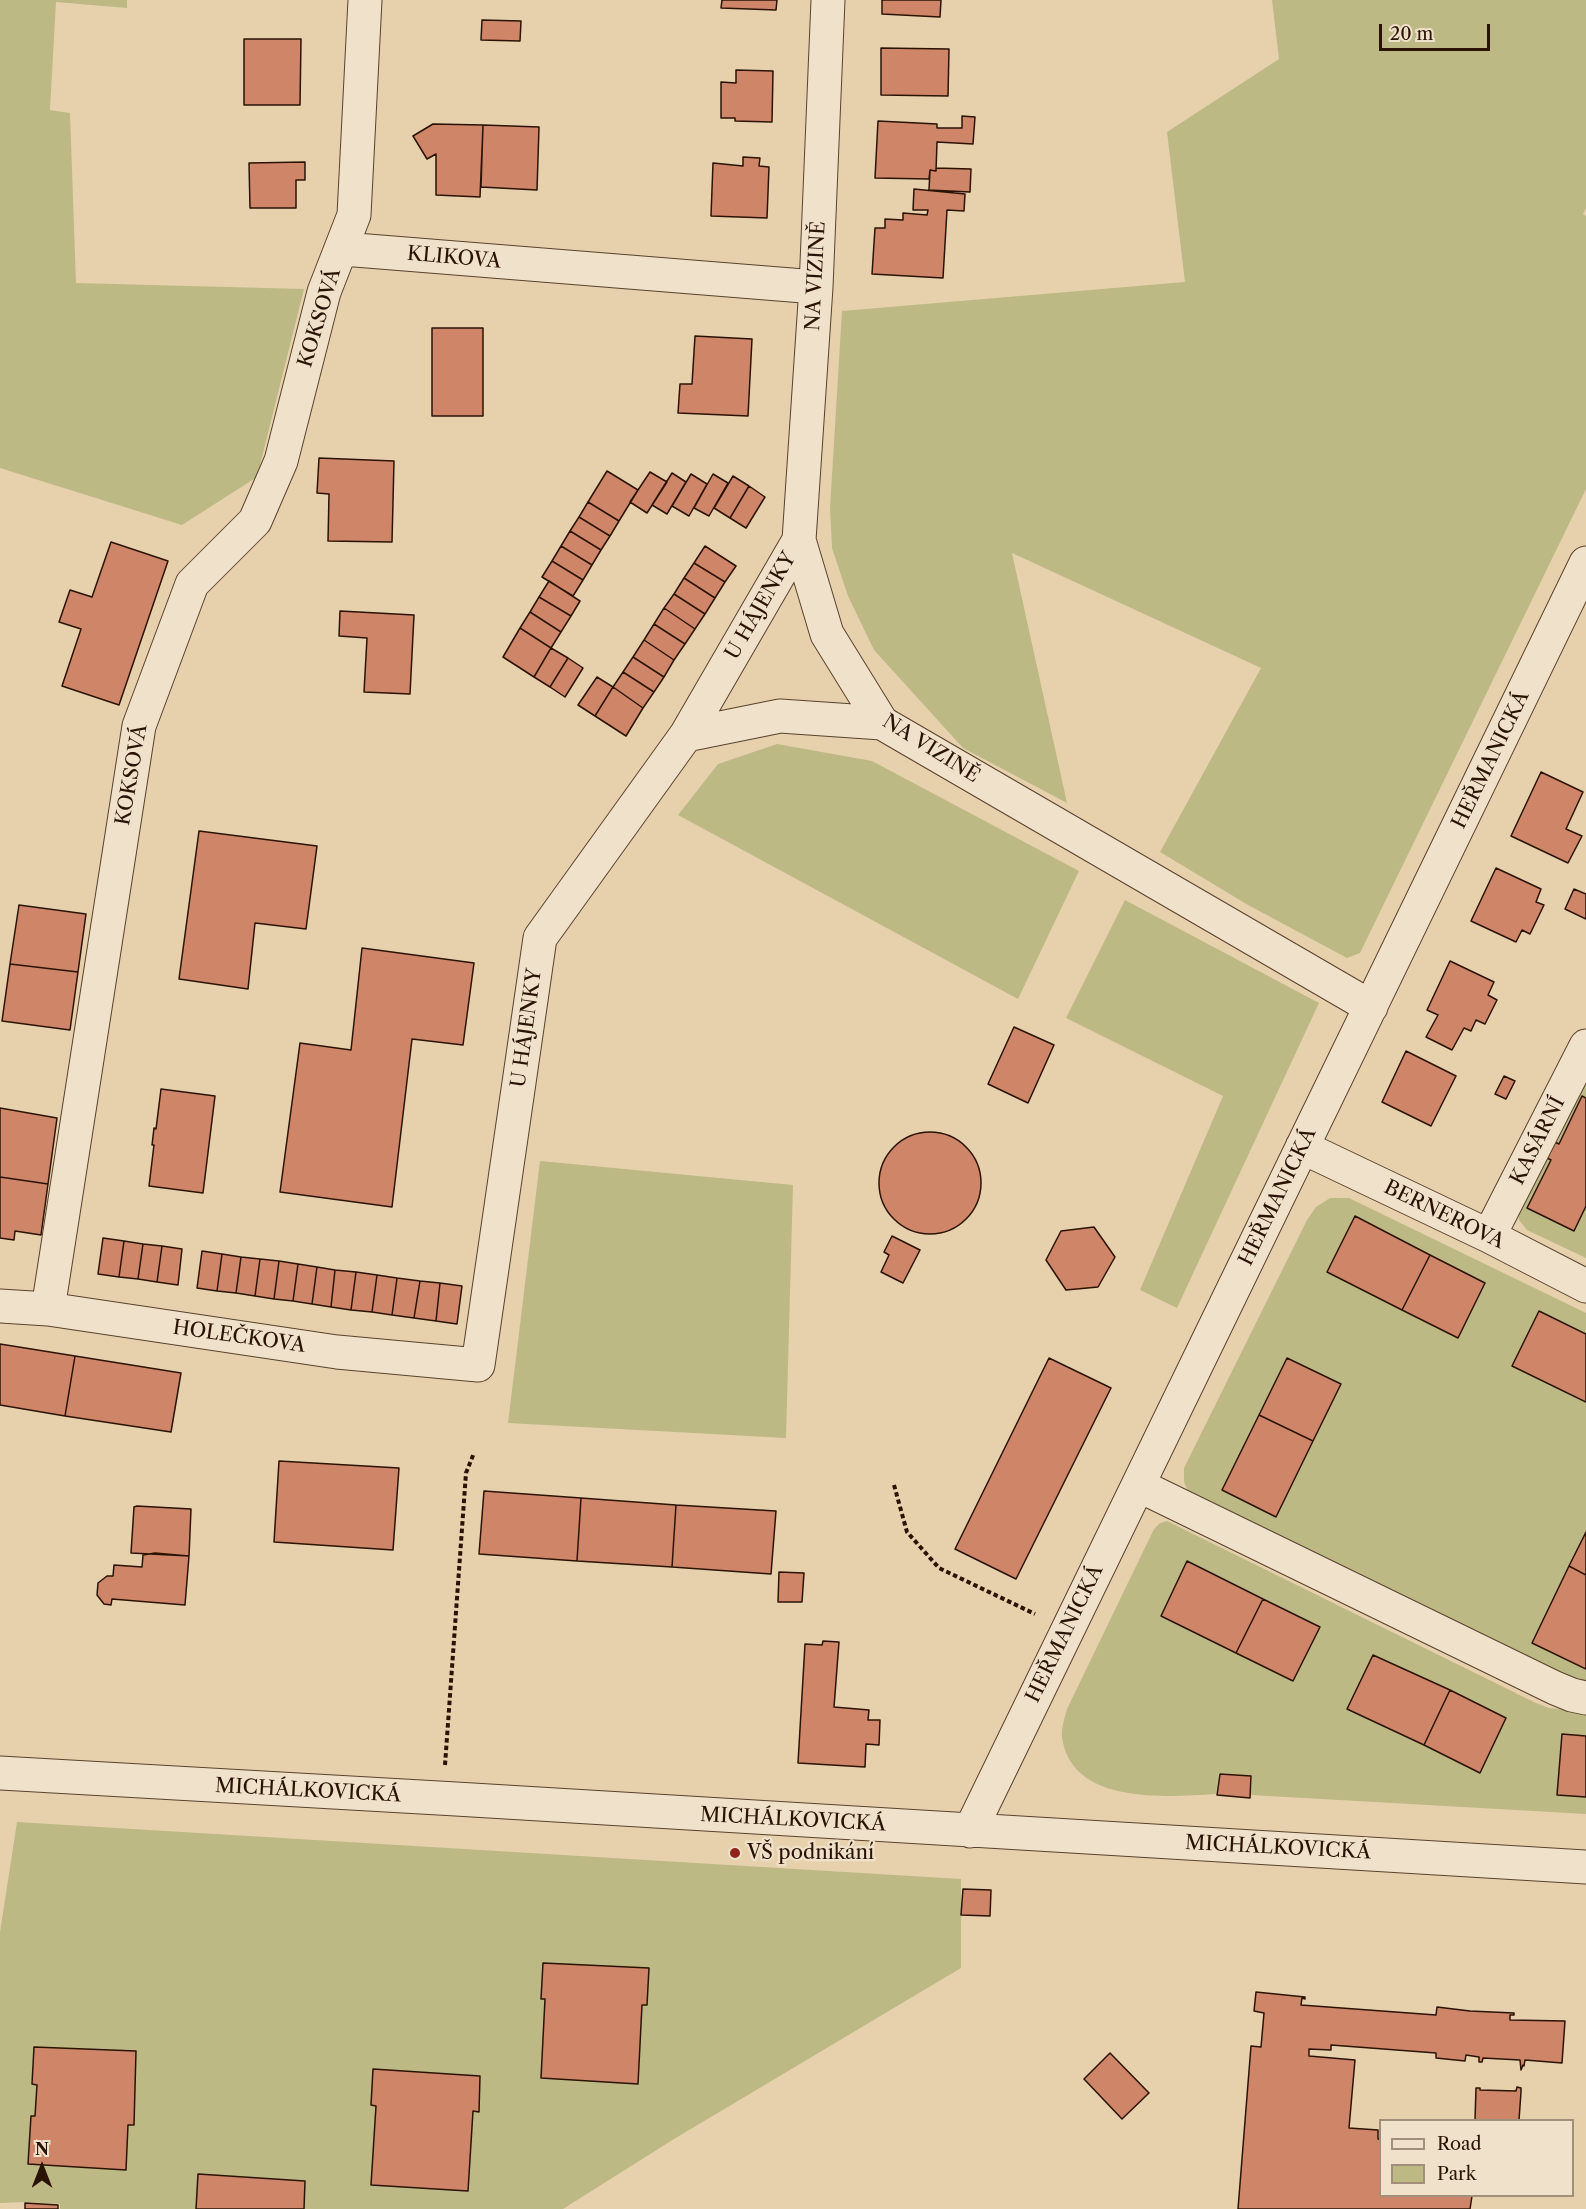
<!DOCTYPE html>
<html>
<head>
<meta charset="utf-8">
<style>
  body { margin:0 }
  #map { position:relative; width:1586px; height:2209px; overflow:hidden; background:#e7d1ad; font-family:"Libre Caslon Text",serif }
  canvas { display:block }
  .legend { position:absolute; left:1379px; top:2119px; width:195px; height:78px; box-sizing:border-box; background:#efe1ca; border:2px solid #a18f7b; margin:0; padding:8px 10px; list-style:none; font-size:18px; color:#2b1304 }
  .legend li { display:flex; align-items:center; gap:12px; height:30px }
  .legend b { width:30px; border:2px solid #a18f7b }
  .north { position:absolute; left:12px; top:2137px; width:60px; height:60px; -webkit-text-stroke:4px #efe1ca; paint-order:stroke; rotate:0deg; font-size:16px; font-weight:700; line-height:24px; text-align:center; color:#2b1304 }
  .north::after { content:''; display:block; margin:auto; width:21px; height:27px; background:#2b1304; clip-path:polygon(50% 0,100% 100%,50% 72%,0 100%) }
  .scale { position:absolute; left:1379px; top:24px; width:111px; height:27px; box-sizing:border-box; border:3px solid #2b1304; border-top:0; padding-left:8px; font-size:18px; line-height:21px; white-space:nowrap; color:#2b1304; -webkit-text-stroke:4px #efe1ca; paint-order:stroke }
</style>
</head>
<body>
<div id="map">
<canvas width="1586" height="2209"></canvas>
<ul class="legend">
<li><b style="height:8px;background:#efe1ca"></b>Road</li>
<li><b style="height:16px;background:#bdb985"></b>Park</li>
</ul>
<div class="north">N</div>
<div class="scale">20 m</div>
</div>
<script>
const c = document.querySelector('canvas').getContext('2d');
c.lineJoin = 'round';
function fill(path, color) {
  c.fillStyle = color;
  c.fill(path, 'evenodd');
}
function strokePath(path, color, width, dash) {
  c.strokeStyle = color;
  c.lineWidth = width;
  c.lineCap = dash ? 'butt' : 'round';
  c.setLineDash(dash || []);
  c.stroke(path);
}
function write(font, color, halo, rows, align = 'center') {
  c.font = font + ' "Libre Caslon Text",serif';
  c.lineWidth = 4.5;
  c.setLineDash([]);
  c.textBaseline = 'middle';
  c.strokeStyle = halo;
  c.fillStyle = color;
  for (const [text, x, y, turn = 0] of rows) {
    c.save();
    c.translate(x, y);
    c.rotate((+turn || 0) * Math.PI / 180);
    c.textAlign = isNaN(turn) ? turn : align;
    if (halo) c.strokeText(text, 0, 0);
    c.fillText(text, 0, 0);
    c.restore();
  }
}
const green = new Path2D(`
  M0 0H127V8L56 2 50 110 70 113 76 283 304 289 257 477 182 525 0 468Z
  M1272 0H1586V208L1583 214 1586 216V489L1360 953 1347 958 1248 905 1160 852 1261 668 1012 553 1067 803 963 748 874 650 848 596 832 548 830 508 842 311 1185 282 1167 132 1279 59Z
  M777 744 872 761 1079 871 1018 999 678 815 718 764Z
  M1125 900 1319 1003 1177 1308 1140 1290 1223 1096 1066 1018Z
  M1586 1066V1258L1527 1230 1519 1220 1518 1210Z
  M540 1161 793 1185 786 1438 508 1423Z
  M1330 1198H1349L1586 1313V1688L1189 1494 1184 1482V1468L1307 1220 1316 1207Z
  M1167 1521 1536 1703 1549 1708 1586 1711V1814L1251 1795 1252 1776 1219 1773 1216 1794C1165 1797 1071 1805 1062 1737 1061 1728 1065 1717 1067 1709L1154 1529 1160 1523Z
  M17 1822 961 1879V1968L674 2139 563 2209H60V2204L25 2202 0 2203V1932Z`);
const building = new Path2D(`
  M722 0H777L776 10 721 8Z
  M882 0H941L940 17 882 14Z
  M482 20 521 21 520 41 481 40Z
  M244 39H301L300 105H244Z
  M881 48 949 49 948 96 881 95Z
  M736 70 773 71 772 122 735 121V118H721V82L736 83Z
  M962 116 975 117 973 144 937 142 936 171 930 170 929 179 875 178 878 121 937 124V128H962Z
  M433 124 483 125 480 197 436 195V154L427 159 413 136Z
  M483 125 539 127 537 190 481 187Z
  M743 157 760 158 759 166 769 167 767 218 711 216 713 163 743 166Z
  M305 162V180H296V208H250L249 163Z
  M936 168 971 169 970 192 929 190 930 170 936 171Z
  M914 189 965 194 964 211 947 210 943 278 872 274 875 228H885V219L903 220V213L927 215 928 210H913Z
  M432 328H483V416H432Z
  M695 336 752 339 748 416 678 413 680 384H692Z
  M319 458 394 461 392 542 328 541 329 494 317 493Z
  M607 471 638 490 619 521 588 502Z
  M650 472 667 482 647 513 630 502Z
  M672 473 686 482 667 514 652 505Z
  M691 474 707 484 689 516 672 506Z
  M713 474 728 483 709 516 694 508Z
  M733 476 749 486 730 518 714 508Z
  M749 486 765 497 746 528 730 518Z
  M588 502 619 521 610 536 579 517Z
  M579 517 610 536 601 550 570 531Z
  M570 531 601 550 592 565 561 546Z
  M111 542 168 561 119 705 62 686 81 629 59 622 70 590 92 597Z
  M561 546 592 565 583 580 552 561Z
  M705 546 736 566 725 582 694 563Z
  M552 561 583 580 573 596 542 577Z
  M694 563 725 582 715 598 684 578Z
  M684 578 715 598 705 614 674 594Z
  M549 581 580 601 571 616 539 597Z
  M674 594 705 614 695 629 664 608Z
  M539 597 571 616 561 632 530 612Z
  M664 608 695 629 685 644 654 624Z
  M340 611 414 615 410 694 364 692 367 638 339 636Z
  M530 612 561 632 551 648 520 628Z
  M654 624 685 644 674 660 644 640Z
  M520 628 551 648 534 677 503 657Z
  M644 640 674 660 664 677 633 657Z
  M551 648 568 658 550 687 534 677Z
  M633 657 664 677 654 692 623 672Z
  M568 658 583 668 565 697 550 687Z
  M623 672 654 692 643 708 613 687Z
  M597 677 613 687 595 716 578 705Z
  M613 687 643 708 626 736 595 716Z
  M1541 772 1583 792 1566 829 1582 836 1568 863 1511 836Z
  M199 831 317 846 306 929 255 923 248 989 179 979Z
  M1496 868 1541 889 1536 902 1544 905 1530 934 1522 930 1516 942 1471 921Z
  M1574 889 1586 894V919L1565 909Z
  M19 905 86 914 78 972 10 964Z
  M362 948 474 963 463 1045 412 1039 392 1207 280 1192 300 1043 351 1050Z
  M1450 961 1494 982 1488 995 1497 1000 1485 1024 1476 1020 1471 1031 1464 1028 1452 1050 1426 1037 1438 1015 1427 1010Z
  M10 964 78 972 70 1030 2 1021Z
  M1014 1027 1054 1045 1028 1103 988 1084Z
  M1406 1051 1456 1076 1431 1126 1382 1102Z
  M1504 1076 1515 1081 1506 1099 1495 1094Z
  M161 1089 215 1096 203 1193 149 1186 154 1145H152L154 1128 156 1129Z
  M1582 1096 1586 1098V1206L1574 1231 1527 1208 1551 1160 1547 1158 1555 1142 1559 1144Z
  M0 1108 57 1118 48 1184 0 1177Z
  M879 1183a51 51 0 1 1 102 0a51 51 0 1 1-102 0Z
  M0 1177 48 1184 41 1235 15 1231 14 1240 0 1238Z
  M1355 1216 1430 1255 1402 1310 1327 1272Z
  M1094 1227 1115 1257 1098 1287 1066 1290 1046 1260 1061 1231Z
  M892 1236 920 1250 903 1283 881 1272 889 1255 884 1252Z
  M103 1238 124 1241 119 1277 98 1274Z
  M124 1241 143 1244 138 1279 119 1277Z
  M143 1244 162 1246 157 1282 138 1279Z
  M162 1246 182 1249 178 1285 157 1282Z
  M202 1251 222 1254 217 1291 197 1288Z
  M222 1254 241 1257 236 1293 217 1291Z
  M1430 1255 1485 1283 1458 1338 1402 1310Z
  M241 1257 260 1259 255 1296 236 1293Z
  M260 1259 279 1261 274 1299 255 1296Z
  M279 1261 298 1264 293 1301 274 1299Z
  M298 1264 317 1267 312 1304 293 1301Z
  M317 1267 335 1270 331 1307 312 1304Z
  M335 1270 356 1272 351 1310 331 1307Z
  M356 1272 377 1275 372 1312 351 1310Z
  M377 1275 397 1278 392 1315 372 1312Z
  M397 1278 420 1281 414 1318 392 1315Z
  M420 1281 440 1283 436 1321 414 1318Z
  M440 1283 462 1286 457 1324 436 1321Z
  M1539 1311 1586 1334V1402L1512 1366Z
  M0 1344 75 1356 65 1416 0 1405Z
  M75 1356 181 1373 171 1432 65 1416Z
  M1049 1358 1111 1388 1016 1579 955 1549Z
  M1287 1358 1341 1384 1313 1441 1259 1415Z
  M1259 1415 1313 1441 1276 1517 1222 1490Z
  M279 1461 399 1468 393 1550 274 1542Z
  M484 1491 581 1498 577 1561 479 1554Z
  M581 1498 676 1505 672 1567 577 1561Z
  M676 1505 776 1511 771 1574 672 1567Z
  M137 1506 191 1509 189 1556 131 1553 134 1507Z
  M1586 1532V1575L1569 1566Z
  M155 1553 189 1556 185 1605 112 1599 111 1605 104 1604 97 1595 98 1583 107 1576H113L114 1565 142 1567 143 1555Z
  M1187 1561 1263 1599 1236 1653 1161 1616Z
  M1569 1566 1586 1575V1669L1532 1643Z
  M779 1572 804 1573 802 1602H778Z
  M1263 1599 1320 1627 1293 1681 1236 1653Z
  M823 1641 839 1642 834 1707 869 1710 868 1720H880L879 1745 866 1744 865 1767 798 1763 805 1644 822 1645Z
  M1373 1655 1450 1690 1424 1745 1347 1709Z
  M1450 1690 1506 1718 1480 1773 1424 1745Z
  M1562 1734 1586 1736V1797L1557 1795Z
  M1220 1774 1251 1776 1250 1798 1217 1795Z
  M963 1889 991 1890 990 1916 961 1915Z
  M543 1963 649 1968 647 2005H642L638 2084 541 2078 545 1999H541Z
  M1256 1992 1305 1997V1999L1302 1998 1301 2005 1436 2015 1437 2007 1470 2011 1514 2013V2015H1510V2020L1565 2021 1562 2063 1525 2060 1524 2066 1523 2065 1521 2070 1520 2060 1483 2058 1482 2062H1479V2057L1466 2055 1465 2061 1436 2058V2053L1331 2045V2050L1309 2049V2056L1355 2060 1349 2128 1378 2130V2139H1380V2196H1472L1470 2209H1238L1251 2046 1261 2047 1264 2013 1254 2011Z
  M34 2047 136 2051 134 2125H128L126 2170 28 2164 31 2116H35L37 2085 32 2084Z
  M1110 2053 1149 2093 1122 2119 1084 2079Z
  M373 2069 480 2076 479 2112 473 2111 468 2191 371 2185 376 2106 371 2105Z
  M1517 2087 1521 2088V2092L1519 2120H1475L1476 2088H1480V2090L1516 2091Z
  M198 2174 305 2181 304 2209H196Z
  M25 2203 58 2205V2209H25Z`);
const path = new Path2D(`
  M894 1485 907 1532 939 1568 1035 1614
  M445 1765 466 1473 474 1453`);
const minor = new Path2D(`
  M828 0 816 287 799 540 827 634 882 723 1371 1007
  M343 249 816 287
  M686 735 799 540
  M1302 1147 1489 1236 1586 1286
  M1489 1236 1586 1046
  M0 1306 48 1309 337 1352 478 1365 540 938 686 735 780 716 882 723
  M48 1309 139 726 192 584 255 521 281 461 324 292 354 215 365 0
  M1138 1485 1555 1688 1572 1695 1586 1698
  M0 1773 456 1799 1586 1867
  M970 1831 1586 563`);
const markers = [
  [735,1853,6,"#8f2418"]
];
const streetNames = [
  ["KLIKOVA",454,258,5],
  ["NA VIZINĚ",816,276,-87],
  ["KOKSOVÁ",320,318,-73],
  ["U HÁJENKY",761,606,-60],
  ["NA VIZINĚ",931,749,32],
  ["HEŘMANICKÁ",1491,760,-64],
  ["KOKSOVÁ",132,775,-80],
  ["U HÁJENKY",527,1028,-82],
  ["KASÁRNÍ",1538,1141,-63],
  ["HEŘMANICKÁ",1278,1197,-64],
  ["BERNEROVA",1444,1215,26],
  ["HOLEČKOVA",239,1337,8],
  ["HEŘMANICKÁ",1065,1634,-64],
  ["MICHÁLKOVICKÁ",308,1791,3],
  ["MICHÁLKOVICKÁ",793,1820,3],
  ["MICHÁLKOVICKÁ",1278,1848,3]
];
const poiNames = [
  ["VŠ podnikání",747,1853]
];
fill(green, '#bdb985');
fill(building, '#cf8668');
strokePath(building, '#2b1304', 1.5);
strokePath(minor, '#5a422e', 35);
strokePath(path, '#2b1304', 4, [4.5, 3]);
strokePath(minor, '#efe1ca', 33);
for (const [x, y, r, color] of markers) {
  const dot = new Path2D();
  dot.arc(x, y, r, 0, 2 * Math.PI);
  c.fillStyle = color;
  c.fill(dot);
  strokePath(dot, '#efe1ca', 2);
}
write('20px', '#2b1304', '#efe1ca', streetNames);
write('20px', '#2b1304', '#efe1ca', poiNames, 'left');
</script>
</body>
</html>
